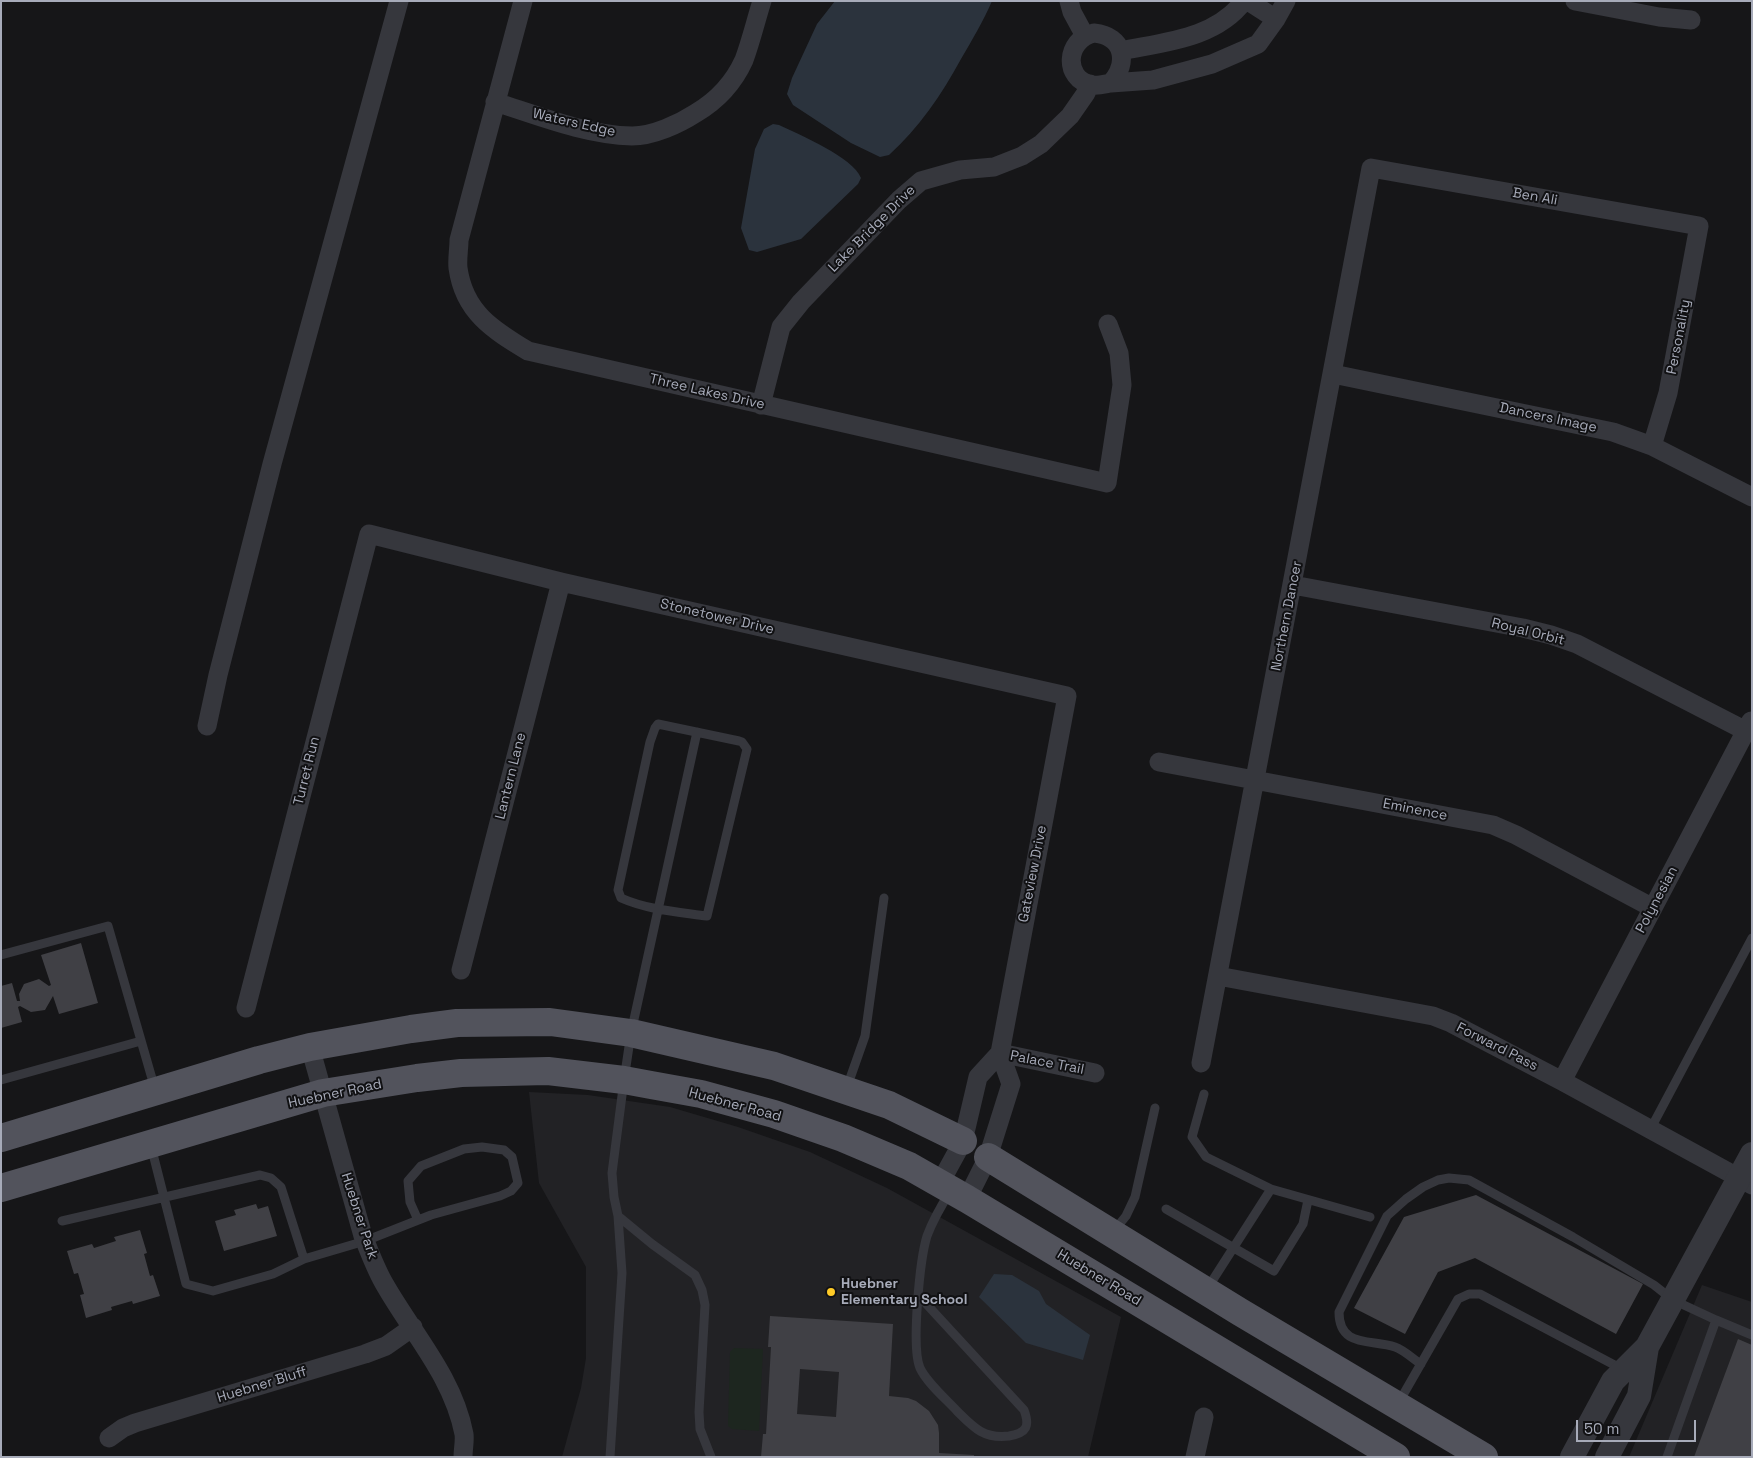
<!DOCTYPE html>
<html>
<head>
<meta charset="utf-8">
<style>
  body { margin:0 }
  #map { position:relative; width:1753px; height:1458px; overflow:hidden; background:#161618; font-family:"Space Grotesk",sans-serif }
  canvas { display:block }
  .frame { position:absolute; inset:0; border:2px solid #a7abb9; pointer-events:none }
  .scale { position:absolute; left:1576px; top:1420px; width:120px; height:22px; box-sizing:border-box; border:2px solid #a7abb9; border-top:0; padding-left:6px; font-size:15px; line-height:18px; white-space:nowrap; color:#a7abb9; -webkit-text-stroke:4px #111113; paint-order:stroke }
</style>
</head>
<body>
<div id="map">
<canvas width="1753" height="1458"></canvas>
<div class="frame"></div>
<div class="scale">50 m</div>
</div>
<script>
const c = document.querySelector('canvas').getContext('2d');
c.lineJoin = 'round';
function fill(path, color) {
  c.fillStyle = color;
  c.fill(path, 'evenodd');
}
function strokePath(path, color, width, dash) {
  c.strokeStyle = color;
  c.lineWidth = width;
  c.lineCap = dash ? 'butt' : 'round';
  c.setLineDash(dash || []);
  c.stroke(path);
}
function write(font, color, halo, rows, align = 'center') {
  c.font = font + ' "Space Grotesk",sans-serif';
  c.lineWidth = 4;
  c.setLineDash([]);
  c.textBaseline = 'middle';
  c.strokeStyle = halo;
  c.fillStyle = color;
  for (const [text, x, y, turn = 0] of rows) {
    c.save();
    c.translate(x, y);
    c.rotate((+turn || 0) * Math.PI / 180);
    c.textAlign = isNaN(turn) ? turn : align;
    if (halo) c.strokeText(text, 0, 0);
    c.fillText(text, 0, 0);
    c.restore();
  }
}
const built = new Path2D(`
  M529 1092 588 1095 670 1107 738 1127 810 1152 887 1188 1121 1317 1088 1457H562L581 1388 586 1358V1267L539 1183Z
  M1702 1285 1752 1302V1457H1629Z`);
const green = new Path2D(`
  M734 1348 763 1349 759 1431 732 1429 728 1426 730 1352Z`);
const water = new Path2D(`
  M835 1H992C983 22 972 40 961 59 942 94 919 128 889 155L880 157 851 143 793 105 787 94 792 78 817 24Z
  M773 124 779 125C800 135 853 157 861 178L858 184 801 239 757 252 749 250 741 228 755 149 764 129Z
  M994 1274 1012 1275 1039 1291 1046 1304 1090 1335 1083 1360 1026 1343 979 1297Z`);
const building = new Path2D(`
  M81 943 98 1003 59 1014 53 996 45 1010 31 1012 20 1006 18 1007 22 1022 1 1028V986L12 983 17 1001H20L19 994 24 984 39 979 49 986 51 985 41 955Z
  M1476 1195 1643 1284 1616 1334 1475 1258 1438 1272 1405 1334 1354 1308 1404 1217Z
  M256 1204 258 1209 268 1206 277 1236 224 1251 215 1221 236 1215 234 1210Z
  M140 1230 147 1253 144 1254 150 1276 153 1275 160 1296 133 1304 132 1301 111 1307 112 1310 86 1318 80 1295 84 1294 78 1273 74 1274 67 1251 92 1244 94 1248 116 1241 114 1237Z
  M770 1316 893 1324 889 1396 908 1398 916 1401 929 1411 938 1425 939 1433V1453L974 1455V1457H761L763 1434H766L771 1347H768ZM800 1369 839 1372 836 1417 797 1414Z
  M1738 1339 1752 1345V1457H1694Z`);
const service = new Path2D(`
  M658 724 739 741 742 742 747 749 707 916C679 912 648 910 621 898L618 890 650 742 655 728Z
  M1 955 108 926 155 1089
  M1 1080 141 1041
  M847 1087 865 1036 884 898
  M1204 1094 1192 1137 1206 1157 1271 1189 1207 1289
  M1650 1130 1752 938
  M151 1146 186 1284 213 1291 273 1274 304 1259 365 1241 431 1215 500 1196 511 1191 518 1183 512 1157 504 1150 482 1147 464 1149 421 1166 408 1181 410 1202 418 1220
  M1271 1189 1370 1217
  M1166 1209 1274 1271 1303 1224 1308 1200
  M618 1216 652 1244 695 1275 702 1290 705 1305 699 1412 700 1429 711 1457
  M62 1221 260 1175 271 1178 281 1187 304 1259
  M1113 1232 1126 1216 1135 1197 1155 1108
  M919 1296 1024 1410C1030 1426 1027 1433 1009 1436 984 1439 974 1428 957 1411 946 1399 927 1383 920 1368 911 1347 920 1259 927 1236 933 1220 941 1206 950 1192
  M1716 1320 1752 1335
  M1421 1364C1413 1359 1404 1350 1395 1347 1371 1339 1339 1348 1339 1312L1387 1216 1406 1199 1423 1187 1438 1180 1449 1178 1469 1180 1573 1237 1654 1285 1673 1300 1716 1320 1667 1457
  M1399 1402 1458 1299 1469 1294H1480L1622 1369
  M610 1457 622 1273 618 1216 614 1197 612 1173 624 1080 631 1033 697 732`);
const minor = new Path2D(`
  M523 1 459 240C459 249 457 259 458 268 464 312 493 330 528 351L1107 483 1122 385 1119 353 1108 324
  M1069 1 1072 12 1085 36
  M1248 1 1276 19
  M1575 1 1659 17 1691 20
  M1094 33C1124 36 1129 62 1111 83 1105 84 1098 86 1092 85 1063 79 1065 40 1094 33Z
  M1121 51C1164 42 1215 39 1244 1
  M1111 83 1153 80 1212 64 1258 44 1276 19 1286 1
  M495 102C539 116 586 135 632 136 653 136 679 124 696 113 718 100 734 82 744 60 751 41 756 20 762 1
  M1333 374 1613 432 1652 446 1752 497
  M761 405 781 327 801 302 899 200 921 181 960 170 994 167 1022 156 1041 144 1070 116 1086 93 1090 84
  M1293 585 1523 628 1551 635 1577 644 1746 731
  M207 726 218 675 272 464 399 1
  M1159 762 1493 825 1516 835 1653 908
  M461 970 561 582
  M1218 976 1433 1016 1451 1023 1562 1081 1752 1185
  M246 1008 369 534 561 582 1067 696 1000 1053 1011 1084 988 1157 967 1199
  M310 1047 363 1236C370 1253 376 1270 385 1285 413 1334 453 1377 464 1434 465 1441 463 1449 463 1457
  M1000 1053 1095 1073
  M1201 1063 1371 168 1699 226 1668 393 1652 446
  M1562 1081 1751 721
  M940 1183 963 1141 978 1077 1000 1053
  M109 1438 123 1428 135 1423 365 1354 386 1346 413 1327
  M1195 1457 1204 1417`);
const tertiary = new Path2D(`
  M1572 1457 1613 1381 1647 1347 1752 1154
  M1607 1457 1639 1396 1647 1347`);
const primary = new Path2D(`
  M1 1138 259 1060 310 1047 411 1029 457 1023 550 1022 631 1033 774 1066 889 1105 963 1141
  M988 1157 1240 1312 1484 1457
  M1 1188 323 1093 417 1078 461 1073 548 1071 624 1080 651 1085 701 1094 774 1114 843 1138 909 1166 967 1199 1396 1457`);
const markers = [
  [831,1292,5,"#ffcb27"]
];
const streetNames = [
  ["Waters Edge",574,123,13],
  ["Ben Ali",1535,197,10],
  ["Lake Bridge Drive",872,229,-45],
  ["Personality",1679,337,-79],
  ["Three Lakes Drive",707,392,13],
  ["Dancers Image",1548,418,12],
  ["Northern Dancer",1287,616,-79],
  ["Stonetower Drive",717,617,13],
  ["Royal Orbit",1528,632,14],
  ["Turret Run",307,771,-76],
  ["Lantern Lane",511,776,-76],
  ["Eminence",1415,810,11],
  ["Gateview Drive",1033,874,-79],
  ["Polynesian",1657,900,-62],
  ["Forward Pass",1497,1047,27],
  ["Palace Trail",1047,1063,11],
  ["Huebner Road",335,1094,-12],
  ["Huebner Road",735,1105,15],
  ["Huebner Park",359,1216,72],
  ["Huebner Road",1099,1278,31],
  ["Huebner Bluff",262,1385,-17]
];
const poiNames = [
  ["Huebner",841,1284],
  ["Elementary School",841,1300]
];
fill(built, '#222225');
fill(green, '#1d261f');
fill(water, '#2b333d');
fill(building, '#404045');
strokePath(service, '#36373d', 9);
strokePath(minor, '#36373d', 19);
strokePath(tertiary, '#36373d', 24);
strokePath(primary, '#52535c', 28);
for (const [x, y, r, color] of markers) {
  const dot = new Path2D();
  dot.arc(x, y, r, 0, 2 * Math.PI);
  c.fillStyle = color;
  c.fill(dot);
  strokePath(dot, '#111113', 2);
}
write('14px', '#a7abb9', '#111113', streetNames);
write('bold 14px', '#a7abb9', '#111113', poiNames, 'left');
</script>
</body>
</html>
